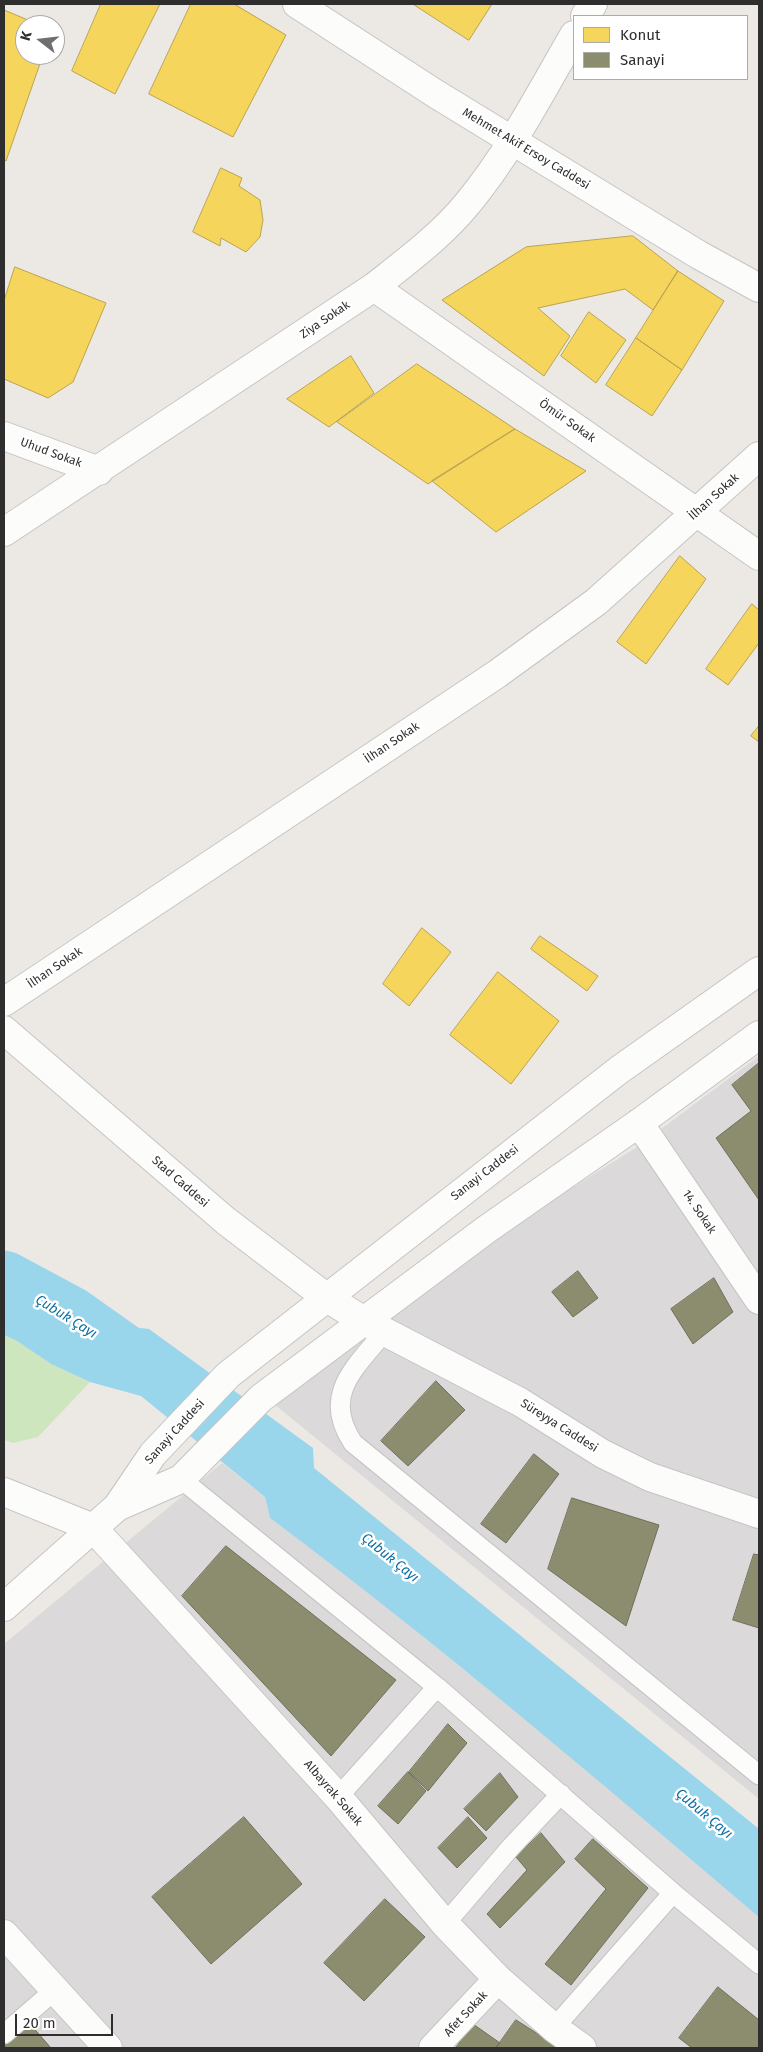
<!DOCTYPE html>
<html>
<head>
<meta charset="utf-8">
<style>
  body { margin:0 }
  #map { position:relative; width:763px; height:2052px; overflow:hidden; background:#ece8e4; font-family:"Fira Sans",sans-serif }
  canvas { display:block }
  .frame { position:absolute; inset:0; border:5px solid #2e2e2e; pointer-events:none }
  .legend { position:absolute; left:573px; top:15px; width:175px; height:65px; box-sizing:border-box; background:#fff; border:1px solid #ababab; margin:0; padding:6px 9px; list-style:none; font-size:15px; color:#2e2e2e }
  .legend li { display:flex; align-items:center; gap:10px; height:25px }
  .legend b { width:25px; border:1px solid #ababab }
  .north { position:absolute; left:15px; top:15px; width:50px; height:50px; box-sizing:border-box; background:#fff; border:1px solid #ababab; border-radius:50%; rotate:286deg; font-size:14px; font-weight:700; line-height:20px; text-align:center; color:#2e2e2e }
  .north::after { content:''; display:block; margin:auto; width:18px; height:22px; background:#706f6e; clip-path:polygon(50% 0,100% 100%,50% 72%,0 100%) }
  .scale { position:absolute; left:15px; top:2014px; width:98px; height:22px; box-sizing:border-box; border:2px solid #2e2e2e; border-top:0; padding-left:6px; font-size:15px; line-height:18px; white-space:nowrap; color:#2e2e2e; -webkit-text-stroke:4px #fff; paint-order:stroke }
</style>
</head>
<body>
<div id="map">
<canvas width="763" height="2052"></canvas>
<div class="frame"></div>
<ul class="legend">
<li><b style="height:14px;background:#f6d55c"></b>Konut</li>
<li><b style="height:14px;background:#8c8c6e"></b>Sanayi</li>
</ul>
<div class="north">K</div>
<div class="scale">20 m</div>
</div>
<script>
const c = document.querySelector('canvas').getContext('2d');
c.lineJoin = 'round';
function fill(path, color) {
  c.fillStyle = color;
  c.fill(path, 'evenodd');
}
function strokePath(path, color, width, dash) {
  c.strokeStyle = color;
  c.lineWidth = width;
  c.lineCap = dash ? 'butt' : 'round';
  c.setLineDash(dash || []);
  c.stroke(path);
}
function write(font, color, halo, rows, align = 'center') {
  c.font = font + ' "Fira Sans",sans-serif';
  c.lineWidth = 5;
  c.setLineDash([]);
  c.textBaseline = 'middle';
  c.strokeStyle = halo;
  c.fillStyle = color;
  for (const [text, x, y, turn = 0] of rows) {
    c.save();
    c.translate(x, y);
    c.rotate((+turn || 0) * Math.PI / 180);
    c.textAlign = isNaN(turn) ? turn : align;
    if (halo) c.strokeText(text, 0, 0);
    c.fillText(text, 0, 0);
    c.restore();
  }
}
const industrial = new Path2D(`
  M759 1056V1799L269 1400 513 1225 637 1147Z
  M222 1463 265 1497 270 1518 356 1582 558 1746 759 1915V2048H4V1644Z`);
const green = new Path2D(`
  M4 1335 17 1341 51 1364 90 1382 38 1437 13 1443 4 1440Z`);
const water = new Path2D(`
  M4 1292 30 1304 114 1325 149 1329 313 1448 314 1468 759 1829V1917C599 1781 439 1644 270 1518L265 1497 141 1396 90 1382 51 1364 17 1341 4 1335Z`);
const homes = new Path2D(`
  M101 4H160L115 94 72 71Z
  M191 4H234L286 35 233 137 149 94Z
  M413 4H492L469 40Z
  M4 10 40 25H25V55H43L6 161 4 160Z
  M221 168 242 178 239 186 260 200 263 220 260 237 246 252 221 238 220 246 193 232Z
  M633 236 678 271 653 310 625 289 538 308 570 336 544 376 442 300 526 247Z
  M15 267 106 303 73 382 48 398 4 379V301Z
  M678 271 724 301 682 370 636 338Z
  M589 312 626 340 596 383 561 356Z
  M636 338 682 370 652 416 606 385Z
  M351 356 374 393 329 427 287 399Z
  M417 364 515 429 428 484 337 422Z
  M515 429 586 471 496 532 432 481Z
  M680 556 706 579 646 664 617 642Z
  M752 604 759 610V643L728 685 706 669Z
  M759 726V742L751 736Z
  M422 928 451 952 409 1006 383 984Z
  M540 936 598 976 587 991 531 949Z
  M498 972 559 1021 511 1084 450 1035Z`);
const industry = new Path2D(`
  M759 1063V1200L716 1138 751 1111 732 1085Z
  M578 1271 598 1298 573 1317 552 1292Z
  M714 1278 733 1312 693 1344 671 1309Z
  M436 1381 465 1410 408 1466 381 1441Z
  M534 1454 559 1474 506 1543 481 1524Z
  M572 1498 659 1525 626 1626 548 1569Z
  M226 1546 396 1680 331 1756 182 1596Z
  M754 1554 759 1555V1628L733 1620Z
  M448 1724 467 1743 428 1791 409 1772Z
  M408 1772 426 1791 398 1824 378 1806Z
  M500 1773 518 1797 486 1831 464 1809Z
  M244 1817 302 1884 211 1964 152 1897Z
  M468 1817 487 1838 457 1868 438 1848Z
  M541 1833 565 1862 500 1928 487 1914 527 1870 516 1857Z
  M593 1839 648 1888 571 1985 545 1964 606 1889 575 1859Z
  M385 1899 425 1937 364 2001 324 1963Z
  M718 1987 759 2020V2048H692L679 2038Z
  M25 2018 51 2048H4V2036Z
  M516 2020 560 2048H496Z
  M473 2024 500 2043 496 2048H456Z`);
const river = new Path2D(`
  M4 1280 71 1316 129 1357`);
const lane = new Path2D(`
  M385 1331C355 1368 321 1395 353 1443L759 1775
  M181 1479 437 1687 673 1893 759 1964
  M338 1797 437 1687
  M445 1924 511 1847 561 1794
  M554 2028 673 1893
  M4 2034 55 1990`);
const street = new Path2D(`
  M585 16 593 4
  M374 287 759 556
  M4 436 99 471
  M4 532 374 287C407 261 441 236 468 203 510 152 541 92 574 35
  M4 1002 497 674 596 602 759 456
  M639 1123 759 1300
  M93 1528 338 1797 445 1924 498 1979 554 2028 582 2048
  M4 1934 108 2048
  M433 2048 498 1979`);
const secondary = new Path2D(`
  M297 4 436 94 699 255 759 288
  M4 1030 226 1221 327 1298 366 1322 520 1402 603 1454 650 1477 759 1514
  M4 1492 93 1528
  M117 1507 153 1454 228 1375 619 1070 759 971
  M4 1607 117 1507 181 1479 261 1398 487 1229 639 1123 759 1035`);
const streetNames = [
  ["Mehmet Akif Ersoy Caddesi",526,149,31],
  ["Ziya Sokak",325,320,-34],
  ["Ömür Sokak",567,421,35],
  ["Uhud Sokak",51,453,20],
  ["İlhan Sokak",714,497,-42],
  ["İlhan Sokak",392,743,-34],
  ["İlhan Sokak",55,968,-34],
  ["Sanayi Caddesi",485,1173,-38],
  ["Stad Caddesi",180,1182,41],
  ["14. Sokak",699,1212,56],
  ["Süreyya Caddesi",559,1426,32],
  ["Sanayi Caddesi",175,1432,-48],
  ["Albayrak Sokak",333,1793,49],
  ["Afet Sokak",466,2014,-47]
];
const waterNames = [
  ["Çubuk Çayı",66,1317,32],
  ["Çubuk Çayı",390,1558,39],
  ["Çubuk Çayı",704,1814,40]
];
fill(industrial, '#dcd9db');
fill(green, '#cee6be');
fill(water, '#99d6ec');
fill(homes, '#f6d55c');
strokePath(homes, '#baa34e', 1);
fill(industry, '#8c8c6e');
strokePath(industry, '#70705b', 1);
strokePath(river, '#99d6ec', 59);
strokePath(lane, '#c5c4c5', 21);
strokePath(street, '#c5c4c5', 30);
strokePath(secondary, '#c5c4c5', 30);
strokePath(lane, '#fcfcfb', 19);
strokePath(street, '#fcfcfb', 28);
strokePath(secondary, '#fcfcfb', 28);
write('12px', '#2e2e2e', '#fff', streetNames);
write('italic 14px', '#0d6fa3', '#fff', waterNames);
</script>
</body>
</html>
